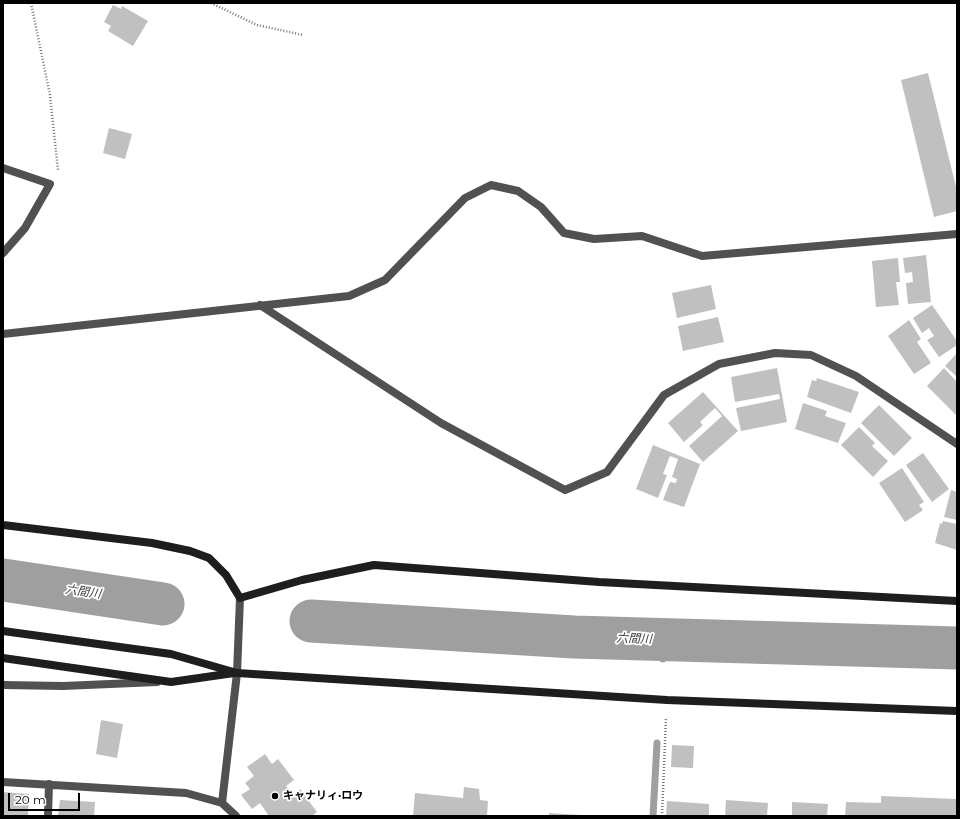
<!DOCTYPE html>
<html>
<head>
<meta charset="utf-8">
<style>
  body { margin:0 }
  #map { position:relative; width:960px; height:819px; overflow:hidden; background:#fff; font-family:Montserrat,sans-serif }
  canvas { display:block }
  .frame { position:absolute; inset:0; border:4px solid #000; pointer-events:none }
  .scale { position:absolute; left:8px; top:793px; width:72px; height:18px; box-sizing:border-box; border:2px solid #000; border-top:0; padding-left:5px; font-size:12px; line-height:14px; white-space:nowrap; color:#000; -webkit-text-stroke:3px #fff; paint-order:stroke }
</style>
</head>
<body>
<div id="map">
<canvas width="960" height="819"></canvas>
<div class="frame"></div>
<div class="scale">20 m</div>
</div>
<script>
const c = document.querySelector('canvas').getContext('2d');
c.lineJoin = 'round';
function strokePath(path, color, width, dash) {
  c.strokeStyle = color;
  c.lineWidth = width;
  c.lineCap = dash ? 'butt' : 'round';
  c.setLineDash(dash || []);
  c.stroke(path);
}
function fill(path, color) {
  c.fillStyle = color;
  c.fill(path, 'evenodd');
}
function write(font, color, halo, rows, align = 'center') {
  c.font = font + ' Montserrat,"Noto Sans JP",sans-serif';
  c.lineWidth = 3.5;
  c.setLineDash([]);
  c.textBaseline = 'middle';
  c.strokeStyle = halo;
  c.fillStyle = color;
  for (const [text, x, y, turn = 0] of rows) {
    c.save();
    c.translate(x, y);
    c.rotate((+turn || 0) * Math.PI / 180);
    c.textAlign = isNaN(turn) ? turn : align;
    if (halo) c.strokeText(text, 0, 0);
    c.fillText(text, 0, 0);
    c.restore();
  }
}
const stream = new Path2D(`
  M663 659 665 639
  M653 816 657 743`);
const river = new Path2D(`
  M3 580 163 604
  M311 621 574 637 957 648`);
const building = new Path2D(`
  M113 5 121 9 122 6 148 21 133 46 108 31 111 26 104 22Z
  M928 73 957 191V211L934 217 901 80Z
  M109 128 132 134 125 159 103 153Z
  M926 255 931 302 908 304 906 283 913 282 912 272 905 273 903 258Z
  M898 258 900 282H896L899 305 876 307 872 261Z
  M711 285 716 309 677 318 672 293Z
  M932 305 957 341V345L939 357 927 340 934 336 929 328 922 333 913 318Z
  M718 317 724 342 683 351 678 326Z
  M909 320 921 339 917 342 931 363 914 374 888 336Z
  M957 353V377L945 366Z
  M777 368 787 422 741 431 736 408 780 399 779 394 735 402 731 377Z
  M944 368 957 382V416L927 386Z
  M817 378 859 392 851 413 807 397 812 380 816 381Z
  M703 392 738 431 703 462 689 446 722 416 715 408 700 422 703 425 684 442 668 423Z
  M803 403 827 411 825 416 846 423 838 443 795 429Z
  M879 405 912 438 894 456 861 423Z
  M859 427 875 443 872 446 888 461 873 477 841 445Z
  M653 445 700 464 684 507 663 500 670 482 676 483 677 479 672 477 678 459 670 456 663 474 667 475 658 498 636 489Z
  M923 453 949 489 932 502 906 465Z
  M902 468 924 502 919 505 923 510 905 522 879 483Z
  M951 490 957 492V520L944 517Z
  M943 521 957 524V550L935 543 940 523 942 524Z
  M101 720 123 724 117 758 96 754Z
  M672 745 694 746 693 768 671 767Z
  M265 754 272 764 278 759 294 780 286 786 292 795 300 789 317 812 312 816H269L260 803 252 809 241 795 250 789 245 783 254 776 247 767Z
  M464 787 479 789 480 800 488 801 487 816H413L415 793 463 798Z
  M3 792 29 794 28 816H3Z
  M881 796 957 799V816H845L846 802 881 803Z
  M60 800 95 802 94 816H58Z
  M726 800 768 803 767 816H725Z
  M667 801 709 804V816H666Z
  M792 802 828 804 827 816H792Z
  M549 813 581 815V816H549Z`);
const path = new Path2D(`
  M31 3 50 95 58 170
  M211 3 257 25 303 35
  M662 816 666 717`);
const street = new Path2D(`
  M3 168 50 184 25 228 3 253
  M260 305 441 423 565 490 607 472 664 395 719 364 775 353 811 355 856 376 957 444
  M3 334 349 296 385 280 465 198 491 185 518 191 541 207 564 233 594 239 642 236 702 256 957 234
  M3 685 63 686 157 682
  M3 782 186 793 222 803
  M48 816 49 784
  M236 816 222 803 237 673 240 598`);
const secondary = new Path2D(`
  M3 525 152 543 190 551 209 558 226 575 240 598 302 580 374 565 599 582 957 601
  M3 631 171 654 237 673 667 700 957 711
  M3 658 171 682 234 673`);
const markers = [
  [275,796,4,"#000"]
];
const poiNames = [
  ["キャナリィ·ロウ",283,796]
];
const waterNames = [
  ["六間川",83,592,8],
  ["六間川",634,639,2]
];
strokePath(stream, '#9f9f9f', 7);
strokePath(river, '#9f9f9f', 43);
fill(building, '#c0c0c0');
strokePath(path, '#737373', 2.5, [1, 2]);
strokePath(street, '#515151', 8);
strokePath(secondary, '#1e1e1e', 8);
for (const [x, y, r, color] of markers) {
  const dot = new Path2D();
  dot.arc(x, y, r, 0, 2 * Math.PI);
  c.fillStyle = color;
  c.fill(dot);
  strokePath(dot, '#fff', 1.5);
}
write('bold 11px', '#000', '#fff', poiNames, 'left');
write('italic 12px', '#404040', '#fff', waterNames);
</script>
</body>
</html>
